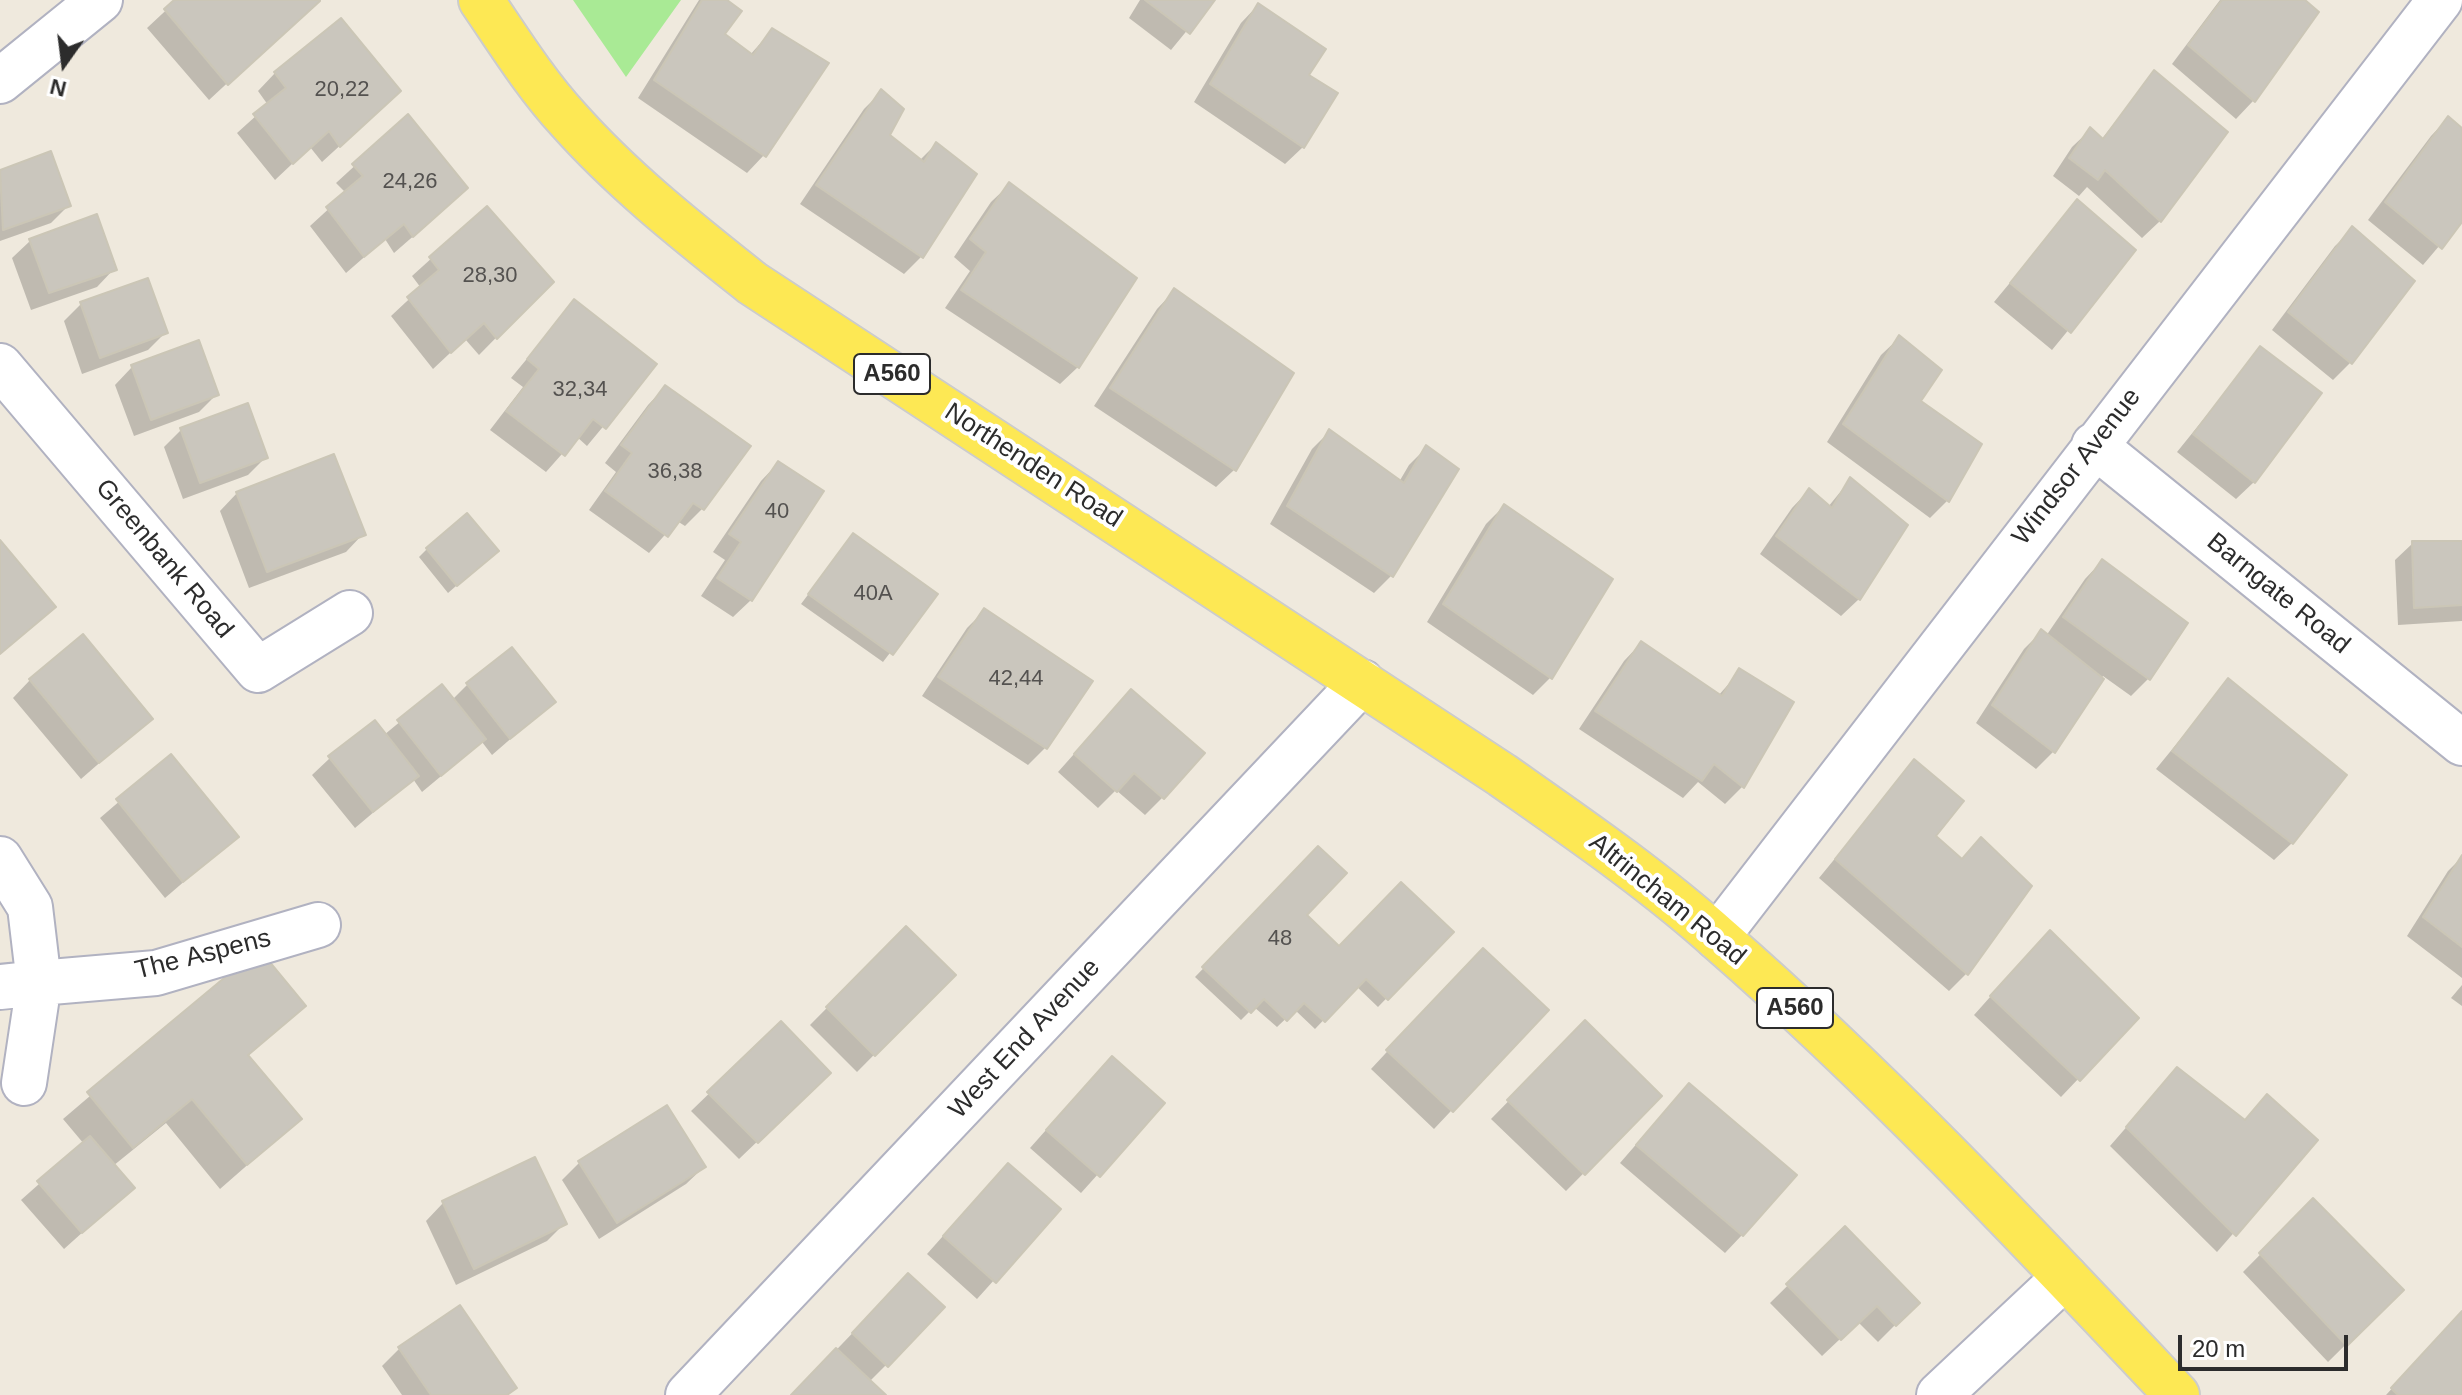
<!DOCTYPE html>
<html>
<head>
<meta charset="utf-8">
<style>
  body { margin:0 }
  #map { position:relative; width:2462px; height:1395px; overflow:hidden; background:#efe9dd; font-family:Helvetica,sans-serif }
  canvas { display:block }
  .north { position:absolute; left:24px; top:24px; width:80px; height:80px; -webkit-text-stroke:6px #fff; paint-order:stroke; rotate:194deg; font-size:22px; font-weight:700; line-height:32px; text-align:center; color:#2c2c2c }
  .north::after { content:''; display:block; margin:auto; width:28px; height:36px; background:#2c2c2c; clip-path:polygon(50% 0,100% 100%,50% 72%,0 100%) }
  .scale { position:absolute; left:2178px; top:1335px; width:170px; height:36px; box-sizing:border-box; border:4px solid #2c2c2c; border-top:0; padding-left:10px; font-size:24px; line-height:28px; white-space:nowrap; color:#2c2c2c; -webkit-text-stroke:6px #fff; paint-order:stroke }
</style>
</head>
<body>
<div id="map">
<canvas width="2462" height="1395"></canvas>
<div class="north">N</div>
<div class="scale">20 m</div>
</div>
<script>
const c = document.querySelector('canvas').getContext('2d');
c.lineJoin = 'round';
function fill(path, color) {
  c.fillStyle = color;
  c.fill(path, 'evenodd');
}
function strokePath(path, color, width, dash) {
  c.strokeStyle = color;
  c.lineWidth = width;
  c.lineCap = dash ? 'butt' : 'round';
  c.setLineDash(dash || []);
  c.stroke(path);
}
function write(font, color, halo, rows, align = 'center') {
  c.font = font + ' Helvetica,sans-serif';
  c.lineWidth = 8;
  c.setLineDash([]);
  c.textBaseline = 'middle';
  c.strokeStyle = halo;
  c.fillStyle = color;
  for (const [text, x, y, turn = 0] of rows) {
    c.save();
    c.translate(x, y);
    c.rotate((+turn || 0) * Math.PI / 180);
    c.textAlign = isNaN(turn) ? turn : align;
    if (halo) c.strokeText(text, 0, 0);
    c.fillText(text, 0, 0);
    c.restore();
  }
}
const green = new Path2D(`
  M573 0H681L626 77Z`);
const shadow = new Path2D(`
  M177 0H317L209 100 147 28Z
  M699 0H724L722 34 750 55 772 30 764 155 747 173 638 98Z
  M1140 0H1212L1171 50 1129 18Z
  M2220 0H2301L2316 12 2253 101 2236 119 2172 64Z
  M1258 5 1303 147 1285 164 1194 102 1241 23Z
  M275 73 381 108 322 162 310 147 275 180 237 133 268 105 258 91Z
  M2154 73 2160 221 2142 238 2087 187 2079 196 2053 176 2072 147 2090 130 2101 140Z
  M881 92 887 136 919 161 936 144 921 257 904 274 800 204 864 109Z
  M408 117 448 206 394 253 385 239 346 273 310 226 346 193 336 183Z
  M2448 118 2462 131V219L2423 265 2368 220 2431 136Z
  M50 154 69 205 51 223 0 241V172Z
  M1009 185 1078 367 1060 384 945 308 970 271 954 257 991 202Z
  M2077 202 2134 250 2052 350 1994 302Z
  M487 208 551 282 479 355 465 339 433 369 391 316 421 288 412 276Z
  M2353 229 2351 362 2333 380 2272 330 2335 246Z
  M30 241 114 269 97 287 31 310 12 258Z
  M1174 291 1234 470 1216 487 1094 406 1157 309Z
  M574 302 655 364 587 446 577 437 546 472 490 430 523 387 511 378Z
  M81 304 166 332 148 350 82 374 64 321Z
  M1899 338 1918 401 1980 445 1947 501 1930 518 1827 442 1881 355Z
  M2261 348 2254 482 2236 499 2177 452Z
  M132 367 217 394 199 412 134 436 115 385Z
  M665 387 702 509 685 526 677 521 649 553 589 510 616 472 605 463 648 405Z
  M181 430 266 457 248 475 183 499 164 447Z
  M1329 432 1399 482 1409 465 1426 448 1391 576 1374 593 1270 524 1312 449Z
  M778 463 751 600 733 617 701 596 725 560 713 552 761 481Z
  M1850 480 1905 525 1859 599 1841 616 1760 554 1792 508 1809 490 1828 507Z
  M237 493 363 534 346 552 249 588 220 511Z
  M1504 506 1550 678 1533 695 1427 622 1486 524Z
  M853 535 935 594 883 662 801 604Z
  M2413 543H2462V621L2398 625 2395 560Z
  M427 549 487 559 448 593 419 557Z
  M2102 561 2186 623 2148 679 2131 696 2103 676 2053 752 2036 769 1976 723 2024 649 2041 632 2046 636 2085 579Z
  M984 611 1090 681 1045 748 1028 765 922 696 967 628Z
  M1641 643 1718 696 1740 671 1791 703 1742 787 1725 804 1698 782 1683 798 1579 729 1624 661Z
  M30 680 151 718 81 779 13 698Z
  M2228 681 2292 843 2274 860 2156 769Z
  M468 684 553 702 492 755 482 742 422 792 413 779 355 828 312 775 330 758 384 735 442 687 452 700Z
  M1114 709 1163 797 1145 815 1116 790 1098 808 1058 772Z
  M171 757 236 837 165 898 100 818Z
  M1914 762 1933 836 1961 860 2030 886 1966 974 1949 991 1819 878Z
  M1318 849 1304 915 1339 949 1451 932 1378 1007 1356 986 1315 1029 1295 1010 1277 1027 1254 1007 1241 1020 1195 977Z
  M2462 857V978L2407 936 2448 871Z
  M906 928 953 975 857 1072 810 1025Z
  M2032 950 2136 1018 2061 1097 1974 1015Z
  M259 952 303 1006 247 1057 300 1119 220 1189 166 1123 113 1166 132 1188 64 1249 21 1200 84 1144 63 1119Z
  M1465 968 1546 1010 1434 1129 1371 1069Z
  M2462 985V1006L2451 998Z
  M1585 1023 1660 1096 1566 1191 1491 1119Z
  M781 1024 811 1090 739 1159 691 1111Z
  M2177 1069 2244 1121 2267 1097 2315 1140 2217 1252 2110 1146Z
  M1094 1076 1162 1103 1081 1193 1030 1148Z
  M1672 1103 1742 1235 1725 1253 1620 1163Z
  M580 1162 704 1167 686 1184 599 1239 562 1180Z
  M990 1183 1058 1209 977 1299 927 1254Z
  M2313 1201 2401 1290 2328 1362 2243 1272Z
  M443 1203 565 1223 547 1241 456 1285 426 1221Z
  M1845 1229 1917 1303 1878 1342 1858 1322 1822 1356 1770 1303Z
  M891 1293 886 1365 869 1382 883 1395H793Z
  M2462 1314V1395H2386L2449 1326Z
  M400 1348 514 1388 507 1395H402L382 1366Z`);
const building = new Path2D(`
  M174 0H320V1L228 85 164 9Z
  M702 0H727L742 11 725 34 753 55 772 28 829 63 766 157 654 80Z
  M1145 0H1215L1190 34Z
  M2222 0H2305L2319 12 2255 102 2188 45Z
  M1258 3 1326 49 1309 75 1338 93 1304 148 1210 84Z
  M341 18 401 91 340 147 329 131 293 164 253 114 286 88 274 72Z
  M2154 70 2228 132 2161 222 2105 170 2098 180 2069 158 2090 127 2103 139Z
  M881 89 904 109 890 135 924 162 936 142 977 174 923 258 816 185Z
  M408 114 468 188 413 237 404 224 364 257 326 207 363 176 352 164Z
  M2448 116 2462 128V222L2442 249 2385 202Z
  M51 151 71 206 3 230 0 170Z
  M1009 182 1137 278 1079 368 961 290 986 252 970 239Z
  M2077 199 2136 250 2071 333 2010 283Z
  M487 206 554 282 497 339 484 323 451 353 407 297 439 270 429 257Z
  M97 214 117 270 49 293 29 239Z
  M2352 226 2415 281 2352 364 2288 312Z
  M148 278 168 333 100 358 80 302Z
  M1174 288 1294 373 1236 471 1110 388Z
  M574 299 657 364 606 429 593 419 565 456 506 411 539 369 527 359Z
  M1899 335 1942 370 1921 401 1982 444 1949 502 1843 424Z
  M199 340 219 395 151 420 131 365Z
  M2260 346 2322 393 2255 483 2193 434Z
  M665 385 751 446 704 510 693 503 668 537 605 491 632 453 621 445Z
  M248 403 268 458 200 483 180 428Z
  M1329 429 1404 483 1426 445 1459 469 1393 577 1287 506Z
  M334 454 366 535 267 572 236 492Z
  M778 461 824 491 752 601 717 578 741 542 729 534Z
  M1850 477 1908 525 1860 600 1776 536 1809 488 1832 508Z
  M1504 504 1613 579 1552 679 1443 604Z
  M467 513 499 551 457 586 426 548Z
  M853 533 938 594 893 655 808 594Z
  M0 540 56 607 0 654Z
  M2412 541H2462V605L2414 608Z
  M2102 559 2188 623 2150 680 2063 617Z
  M984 608 1093 681 1047 749 938 677Z
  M2041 629 2104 679 2055 753 1992 705Z
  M83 634 153 719 99 763 29 679Z
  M1641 641 1722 696 1739 668 1794 702 1744 788 1714 764 1702 781 1595 711Z
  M512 647 556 702 510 739 466 683Z
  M2228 678 2347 775 2293 844 2172 751Z
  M442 684 486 739 441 776 397 720Z
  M1131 689 1205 753 1164 799 1134 773 1117 792 1074 754Z
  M375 720 419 776 373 812 328 756Z
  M171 754 239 837 183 882 116 799Z
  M1914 759 1964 801 1936 836 1962 859 1981 837 2032 886 1968 975 1835 859Z
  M1318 846 1347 873 1307 915 1339 946 1401 882 1454 932 1388 1000 1366 979 1325 1022 1304 1003 1287 1021 1264 999 1251 1013 1202 967Z
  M2462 855V947L2423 917Z
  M906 926 956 975 875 1056 826 1007Z
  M2050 930 2139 1018 2080 1081 1990 996Z
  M1483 948 1549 1010 1453 1112 1386 1050Z
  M259 949 306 1006 248 1055 302 1119 247 1165 192 1099 133 1148 87 1092Z
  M1585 1020 1662 1096 1585 1175 1507 1100Z
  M781 1021 831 1073 758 1143 707 1092Z
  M1112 1056 1165 1103 1100 1177 1046 1130Z
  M2177 1067 2245 1120 2267 1094 2318 1140 2236 1236 2126 1127Z
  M1689 1083 1797 1175 1743 1236 1636 1145Z
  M667 1105 706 1167 617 1223 578 1161Z
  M90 1136 135 1188 82 1233 37 1181Z
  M535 1157 567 1224 474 1269 442 1201Z
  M1008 1163 1061 1209 996 1283 943 1236Z
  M2313 1198 2404 1290 2347 1346 2259 1253Z
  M1845 1226 1920 1303 1896 1326 1877 1306 1841 1340 1786 1284Z
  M908 1273 945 1307 888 1367 852 1333Z
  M460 1305 517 1388 507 1395H431L398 1347Z
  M2462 1311V1395H2398L2391 1388Z
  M836 1348 886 1395H791Z`);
const minor = new Path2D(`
  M0 81 100 0
  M0 366 258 670 350 613
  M2094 445 2462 743
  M0 859 30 907 39 983 0 987
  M1717 937 2440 0
  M24 1083 39 983 156 973 318 925
  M688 1395 1362 682
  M1939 1395 2065 1277`);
const primary = new Path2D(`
  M481 0C509 41 535 83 568 119 623 181 688 232 752 283L1502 775C1576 827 1652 879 1719 939 1882 1081 2029 1238 2177 1395`);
const numberNames = [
  ["20,22",342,90],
  ["24,26",410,182],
  ["28,30",490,276],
  ["32,34",580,390],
  ["36,38",675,472],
  ["40",777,512],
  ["40A",873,594],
  ["42,44",1016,679],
  ["48",1280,939]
];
const shields = [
  [892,374,76],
  [1795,1008,76]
];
const shieldNames = [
  ["A560",892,374],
  ["A560",1795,1008]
];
const streetNames = [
  ["Northenden Road",1033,466,33],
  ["Windsor Avenue",2077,467,-52],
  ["Greenbank Road",164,559,50],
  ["Barngate Road",2278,594,39],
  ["Altrincham Road",1667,900,39],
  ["The Aspens",203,955,-14],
  ["West End Avenue",1025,1039,-47]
];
fill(green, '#a9ea95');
fill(shadow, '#0003');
fill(building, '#cac6bd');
strokePath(building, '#cbc6b6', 2);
strokePath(minor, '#b1b2c1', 48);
strokePath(primary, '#ccc', 48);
strokePath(minor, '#fff', 44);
strokePath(primary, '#fde854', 44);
write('22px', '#545250', null, numberNames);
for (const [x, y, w] of shields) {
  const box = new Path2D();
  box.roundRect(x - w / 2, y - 20, w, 40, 6);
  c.fillStyle = '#fff';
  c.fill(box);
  strokePath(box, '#2c2c2c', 2);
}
write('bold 24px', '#2c2c2c', null, shieldNames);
write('26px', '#2c2c2c', '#fff', streetNames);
</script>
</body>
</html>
